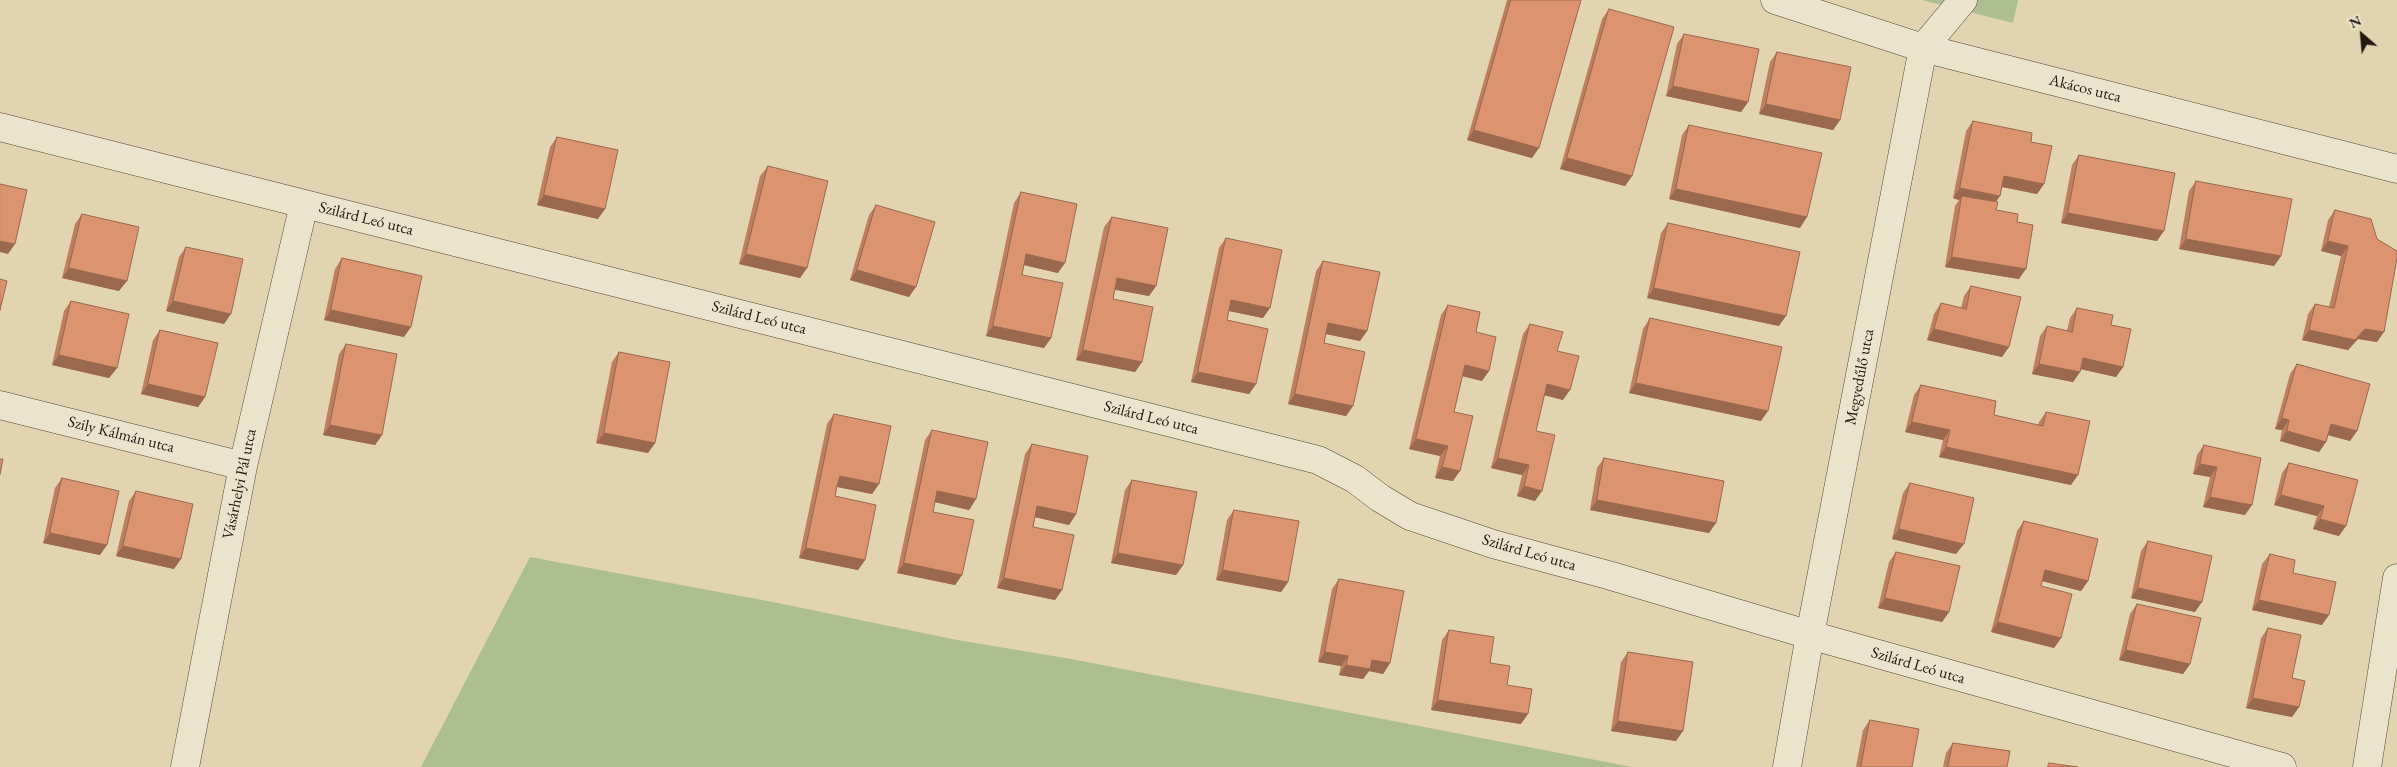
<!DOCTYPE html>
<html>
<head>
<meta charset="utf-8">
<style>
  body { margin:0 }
  #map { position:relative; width:2397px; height:767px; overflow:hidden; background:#e2d4b1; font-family:"EB Garamond",serif }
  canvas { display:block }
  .north { position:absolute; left:2337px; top:10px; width:50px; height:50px; -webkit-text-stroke:4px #ece3cc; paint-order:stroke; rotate:333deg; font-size:14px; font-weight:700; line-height:20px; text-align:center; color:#231710 }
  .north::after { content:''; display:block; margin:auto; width:18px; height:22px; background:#231710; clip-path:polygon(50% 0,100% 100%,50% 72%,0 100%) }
</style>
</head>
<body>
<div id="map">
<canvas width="2397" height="767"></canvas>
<div class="north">N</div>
</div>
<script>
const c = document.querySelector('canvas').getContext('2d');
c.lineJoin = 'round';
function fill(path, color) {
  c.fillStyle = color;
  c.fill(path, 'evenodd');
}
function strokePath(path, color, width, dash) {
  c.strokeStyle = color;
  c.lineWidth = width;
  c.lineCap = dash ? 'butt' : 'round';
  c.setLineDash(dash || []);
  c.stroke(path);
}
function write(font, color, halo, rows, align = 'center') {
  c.font = font + ' "EB Garamond",serif';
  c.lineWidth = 4.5;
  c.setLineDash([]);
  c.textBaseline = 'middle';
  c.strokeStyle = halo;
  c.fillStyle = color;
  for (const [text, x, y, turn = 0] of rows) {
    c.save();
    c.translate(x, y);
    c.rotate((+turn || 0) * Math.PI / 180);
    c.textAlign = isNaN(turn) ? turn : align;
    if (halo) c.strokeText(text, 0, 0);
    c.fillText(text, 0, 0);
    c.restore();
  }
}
const green = new Path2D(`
  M1922 0H2018L2013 23Z
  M530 557 773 602 957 640 1071 659 1632 767H421Z`);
const minor = new Path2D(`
  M1775 0 1923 48 2397 169
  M0 127 1318 460 1355 479 1380 498 1410 516 1493 544 1608 575 1810 635 2282 767
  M0 405 243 466
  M185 767 243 466 304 204
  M1787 767 1810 635 1923 48 1963 0
  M2367 767 2397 578`);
const wall = new Path2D(`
  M1507 0H1581L1532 158 1467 140Z
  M1609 9 1632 176 1625 186 1560 169 1602 19Z
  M1684 34 1748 102 1741 112 1666 96 1677 44Z
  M1777 52 1840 120 1833 130 1759 114 1770 62Z
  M1973 121 2031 142 2044 184 2037 194 2002 187 1996 202V210L2017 222 2019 279 1945 267 1955 206 1959 200 1953 198 1966 131Z
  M1689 125 1800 228 1669 199 1682 135Z
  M557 137 598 219 537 205 550 147Z
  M2079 155 2157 241 2061 223 2072 165Z
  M768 166 807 268 800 278 739 264 760 176Z
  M2196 181 2281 256 2274 266 2179 249 2189 191Z
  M1021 192 1058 273 1024 265 1022 275 1051 338 1044 348 986 336 1014 203Z
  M876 205 909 297 850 280 869 215Z
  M2335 210 2371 219 2377 342 2358 339 2348 350 2302 340 2308 314 2315 304 2329 307 2341 256 2321 251 2328 220Z
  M82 214 119 291 62 278 75 224Z
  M1112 217 1156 286 1149 296 1115 289 1113 299 1142 362 1135 372 1076 360 1104 227Z
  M1668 223 1779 326 1647 298 1661 233Z
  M1226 238 1263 318 1229 311 1227 320 1256 384 1249 394 1191 382 1219 248Z
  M186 247 224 324 166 311 179 257Z
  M342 258 404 337 324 320 335 269Z
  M1323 261 1367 331 1360 341 1326 334 1324 343 1353 406 1346 416 1288 404 1316 271Z
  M1971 286 2002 357 1927 340 1934 314 1941 303 1961 308 1964 296Z
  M71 301 117 368 109 378 52 365 64 311Z
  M1448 305 1476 332 1482 381 1462 376 1454 412 1453 481 1435 478 1440 456 1409 449 1441 315Z
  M2077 308 2111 325 2123 367 2116 377 2080 369V372L2073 382 2032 374 2040 336 2047 326 2067 331 2070 318Z
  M1650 318 1761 421 1629 393 1643 329Z
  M1530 324 1557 351 1563 400 1544 395 1536 431 1535 501 1517 496 1522 475 1491 468 1523 334Z
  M160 330 205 397 198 407 141 394 153 340Z
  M346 344 382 435 375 445 323 435 339 354Z
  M619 352 655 443 648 453 596 443 612 362Z
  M2297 364 2357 431 2350 441 2328 435 2326 442 2319 452 2280 441 2282 430 2275 429 2290 374Z
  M1921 385 1994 415 2038 425 2039 422 2046 412 2071 485 1939 457 1943 440 1905 432 1914 395Z
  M834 414 879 484 872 494 837 487 835 496 865 560 858 570 799 558 827 424Z
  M932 430 976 499 969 510 935 502 933 512 962 575 955 585 897 573 925 440Z
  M1032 444 1076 514 1069 525 1035 517 1033 527 1062 590 1055 600 997 588 1025 454Z
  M2204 445 2245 515 2203 507 2210 477 2193 474 2197 455Z
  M1604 458 1709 533 1590 510 1597 468Z
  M2289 463 2358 480 2339 536 2313 529 2317 516 2274 505 2282 473Z
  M62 478 100 555 43 543 55 488Z
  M1132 480 1183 565 1176 575 1111 563 1125 490Z
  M1910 483 1956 554 1892 539 1903 493Z
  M136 491 174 569 116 556 129 501Z
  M1234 510 1288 582 1281 592 1216 580 1227 520Z
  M2024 521 2088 581 2081 591 2042 581 2041 586 2061 638 2054 648 1991 632 2017 531Z
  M2148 541 2195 612 2131 598 2141 551Z
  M1896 552 1949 612 1942 622 1878 608 1889 562Z
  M2270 554 2293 573 2322 625 2252 610 2262 564Z
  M1339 579 1390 663 1383 674 1369 671 1363 679 1339 675 1341 666 1318 662 1332 589Z
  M2137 604 2190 664 2183 674 2119 660 2130 614Z
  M2268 628 2292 678 2299 707 2292 717 2246 708 2261 638Z
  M1449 630 1490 663 1521 724 1431 710 1442 640Z
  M1628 652 1676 741 1611 731 1621 662Z
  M1870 720 1912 767H1856L1863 730Z
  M1953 743 2007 767H1943L1946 753Z`);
const shadedWall = new Path2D(`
  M1673 86 1748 102 1741 112 1666 96Z
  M1766 104 1840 120 1833 130 1759 114Z
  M1474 130 1539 148 1532 158 1467 140Z
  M1567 158 1632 176 1625 186 1560 169Z
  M2004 176 2044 184 2037 194 1997 186Z
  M1960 188 2000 196 1993 206 1962 196 1959 200 1953 198Z
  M1676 189 1807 217 1800 228 1669 199Z
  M544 195 605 209 598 219 537 205Z
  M2068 213 2164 231 2157 241 2061 223Z
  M2186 239 2281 256 2274 266 2179 249Z
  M0 241 15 244 8 254 0 252Z
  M2328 241 2348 246 2341 256 2321 251Z
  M746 254 807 268 800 278 739 264Z
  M1026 254 1065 263 1058 273 1019 264Z
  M1952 257 2026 269 2019 279 1945 267Z
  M69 268 127 281 119 291 62 278Z
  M857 270 916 287 909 297 850 280Z
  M1117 278 1156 286 1149 296 1110 289Z
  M1654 288 1786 316 1779 326 1647 298Z
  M1231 300 1270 308 1263 318 1224 310Z
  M173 301 231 314 224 324 166 311Z
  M331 310 411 327 404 337 324 320Z
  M1328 323 1367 331 1360 341 1321 333Z
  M993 326 1051 338 1044 348 986 336Z
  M1934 329 2009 347 2002 357 1927 340Z
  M2365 329 2384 332 2377 342 2358 339 2348 350 2302 340 2309 330Z
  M1083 350 1142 362 1135 372 1076 360Z
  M59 355 117 368 109 378 52 365Z
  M2083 358 2123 367 2116 377 2076 368Z
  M2039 364 2080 372 2073 382 2032 374Z
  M1465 365 1489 371 1482 381 1458 375Z
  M1198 372 1256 384 1249 394 1191 382Z
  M1636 383 1768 411 1761 421 1629 393Z
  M148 384 205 397 198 407 141 394Z
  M1547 384 1570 390 1563 400 1540 394Z
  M1295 394 1353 406 1346 416 1288 404Z
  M2282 418 2289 420 2282 430 2275 429Z
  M1912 422 1950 430 1943 440 1905 432Z
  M2331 424 2357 431 2350 441 2324 434Z
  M330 425 382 435 375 445 323 435Z
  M2287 431 2326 442 2319 452 2280 441Z
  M604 433 655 443 648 453 596 443Z
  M1416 439 1448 446 1440 456 1409 449Z
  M1946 447 2078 475 2071 485 1939 457Z
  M1498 458 1529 465 1522 475 1491 468Z
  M2200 464 2217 467 2210 477 2193 474Z
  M1442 467 1460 471 1453 481 1435 478Z
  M840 476 879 484 872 494 833 486Z
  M1524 486 1542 491 1535 501 1517 496Z
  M937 491 976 499 969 510 930 501Z
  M2281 495 2324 506 2317 516 2274 505Z
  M2210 497 2252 505 2245 515 2203 507Z
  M1597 500 1716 523 1709 533 1590 510Z
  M1037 506 1076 514 1069 525 1030 516Z
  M2320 519 2346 526 2339 536 2313 529Z
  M1899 529 1964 544 1956 554 1892 539Z
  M50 533 107 545 100 555 43 543Z
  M123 546 181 559 174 569 116 556Z
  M806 548 865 560 858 570 799 558Z
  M1118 553 1183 565 1176 575 1111 563Z
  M904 563 962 575 955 585 897 573Z
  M1223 570 1288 582 1281 592 1216 580Z
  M2045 570 2088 581 2081 591 2038 580Z
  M1004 578 1062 590 1055 600 997 588Z
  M2138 588 2202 602 2195 612 2131 598Z
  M1885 598 1949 612 1942 622 1878 608Z
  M2259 600 2329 615 2322 625 2252 610Z
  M1998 622 2061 638 2054 648 1991 632Z
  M2126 650 2190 664 2183 674 2119 660Z
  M1325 652 1348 656 1341 666 1318 662Z
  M1372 660 1390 663 1383 674 1369 671 1363 679 1339 675 1346 665Z
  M2253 698 2299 707 2292 717 2246 708Z
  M1438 700 1528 714 1521 724 1431 710Z
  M1618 721 1683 731 1676 741 1611 731Z`);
const building = new Path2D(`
  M1511 0H1581L1539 148 1474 130Z
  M1609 9 1674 27 1632 176 1567 158Z
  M1684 34 1759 49 1748 102 1673 86Z
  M1777 52 1851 67 1840 120 1766 104Z
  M1973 121 2032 133 2031 142 2052 146 2044 184 2004 176 2000 196 1960 188Z
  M1689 125 1822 153 1807 217 1676 189Z
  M557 137 618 150 605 209 544 195Z
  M2079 155 2175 173 2164 231 2068 213Z
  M768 166 828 181 807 268 746 254Z
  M2196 181 2292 199 2281 256 2186 239Z
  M0 184 27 190 15 244 0 241Z
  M1021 192 1077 204 1065 263 1026 254 1022 275 1063 283 1051 338 993 326Z
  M1962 196 1998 202 1996 210 2018 214 2017 222 2033 225 2026 269 1952 257Z
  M876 205 935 222 916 287 857 270Z
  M2335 210 2371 219 2377 239 2397 251V258L2384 332 2365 329 2355 340 2309 330 2315 304 2334 308 2348 246 2328 241Z
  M82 214 139 227 127 281 69 268Z
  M1112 217 1168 228 1156 286 1117 278 1113 299 1153 307 1142 362 1083 350Z
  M1668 223 1800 252 1786 316 1654 288Z
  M1226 238 1282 250 1270 308 1231 300 1227 320 1268 329 1256 384 1198 372Z
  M186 247 243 259 231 314 173 301Z
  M342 258 422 276 411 327 331 310Z
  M1323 261 1380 272 1367 331 1328 323 1324 343 1365 352 1353 406 1295 394Z
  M0 279 7 281 0 310Z
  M1971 286 2021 297 2009 347 1934 329 1941 303 1966 309Z
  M71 301 129 314 117 368 59 355Z
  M1448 305 1480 312 1476 332 1496 337 1489 371 1465 365 1454 412 1473 416 1460 471 1442 467 1448 446 1416 439Z
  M2077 308 2113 315 2111 325 2131 329 2123 367 2083 358 2080 372 2039 364 2047 326 2072 332Z
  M1650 318 1782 347 1768 411 1636 383Z
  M1530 324 1563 332 1557 351 1579 356 1570 390 1547 384 1536 431 1555 435 1542 491 1524 486 1529 465 1498 458Z
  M160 330 218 343 205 397 148 384Z
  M346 344 397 354 382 435 330 425Z
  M619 352 670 362 655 443 604 433Z
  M2297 364 2370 384 2357 431 2331 424 2326 442 2287 431 2289 420 2282 418Z
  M1921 385 1996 401 1994 415 2043 426 2046 412 2090 421 2078 475 1946 447 1950 430 1912 422Z
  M834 414 891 426 879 484 840 476 837 486 835 496 876 505 865 560 806 548Z
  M932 430 988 442 976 499 937 491 933 512 974 520 962 575 904 563Z
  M1032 444 1088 456 1076 514 1037 506 1033 527 1074 535 1062 590 1004 578Z
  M2204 445 2261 458 2252 505 2210 497 2217 467 2200 464Z
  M1604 458 1724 481 1716 523 1597 500Z
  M0 459H3L0 474Z
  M2289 463 2358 480 2346 526 2320 519 2324 506 2281 495Z
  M62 478 119 491 107 545 50 533Z
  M1132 480 1197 492 1183 565 1118 553Z
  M1910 483 1974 498 1964 544 1899 529Z
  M136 491 193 504 181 559 123 546Z
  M1234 510 1299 521 1288 582 1223 570Z
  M2024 521 2098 539 2088 581 2045 570 2041 586 2072 594 2061 638 1998 622Z
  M2148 541 2212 556 2202 602 2138 588Z
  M1896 552 1960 566 1949 612 1885 598Z
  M2270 554 2295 560 2293 573 2336 582 2329 615 2259 600Z
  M1339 579 1404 591 1390 663 1372 660 1370 669 1346 665 1348 656 1325 652Z
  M2137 604 2201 618 2190 664 2126 650Z
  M2268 628 2301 635 2292 678 2305 681 2299 707 2253 698Z
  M1449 630 1494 637 1490 663 1510 666 1507 685 1532 689 1528 714 1438 700Z
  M1628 652 1693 662 1683 731 1618 721Z
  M1870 720 1919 729 1912 767H1861Z
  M1953 743 2010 751 2007 767H1948Z
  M2049 763 2078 767H2048Z`);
const streetNames = [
  ["Akácos utca",2085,89,14],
  ["Szilárd Leó utca",366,219,14],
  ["Szilárd Leó utca",759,318,14],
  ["Megyedűlő utca",1860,377,-79],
  ["Szilárd Leó utca",1151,418,14],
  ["Szily Kálmán utca",121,435,14],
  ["Vásárhelyi Pál utca",240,484,-78],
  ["Szilárd Leó utca",1529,553,16],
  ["Szilárd Leó utca",1918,666,16]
];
fill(green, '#adbe91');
strokePath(minor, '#534638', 29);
strokePath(minor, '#ece3cc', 28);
fill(wall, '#bd7f60');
fill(shadedWall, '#9a684e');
fill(building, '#dc9470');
strokePath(building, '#9a684e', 1);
write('16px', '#231710', '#ece3cc', streetNames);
</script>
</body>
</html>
